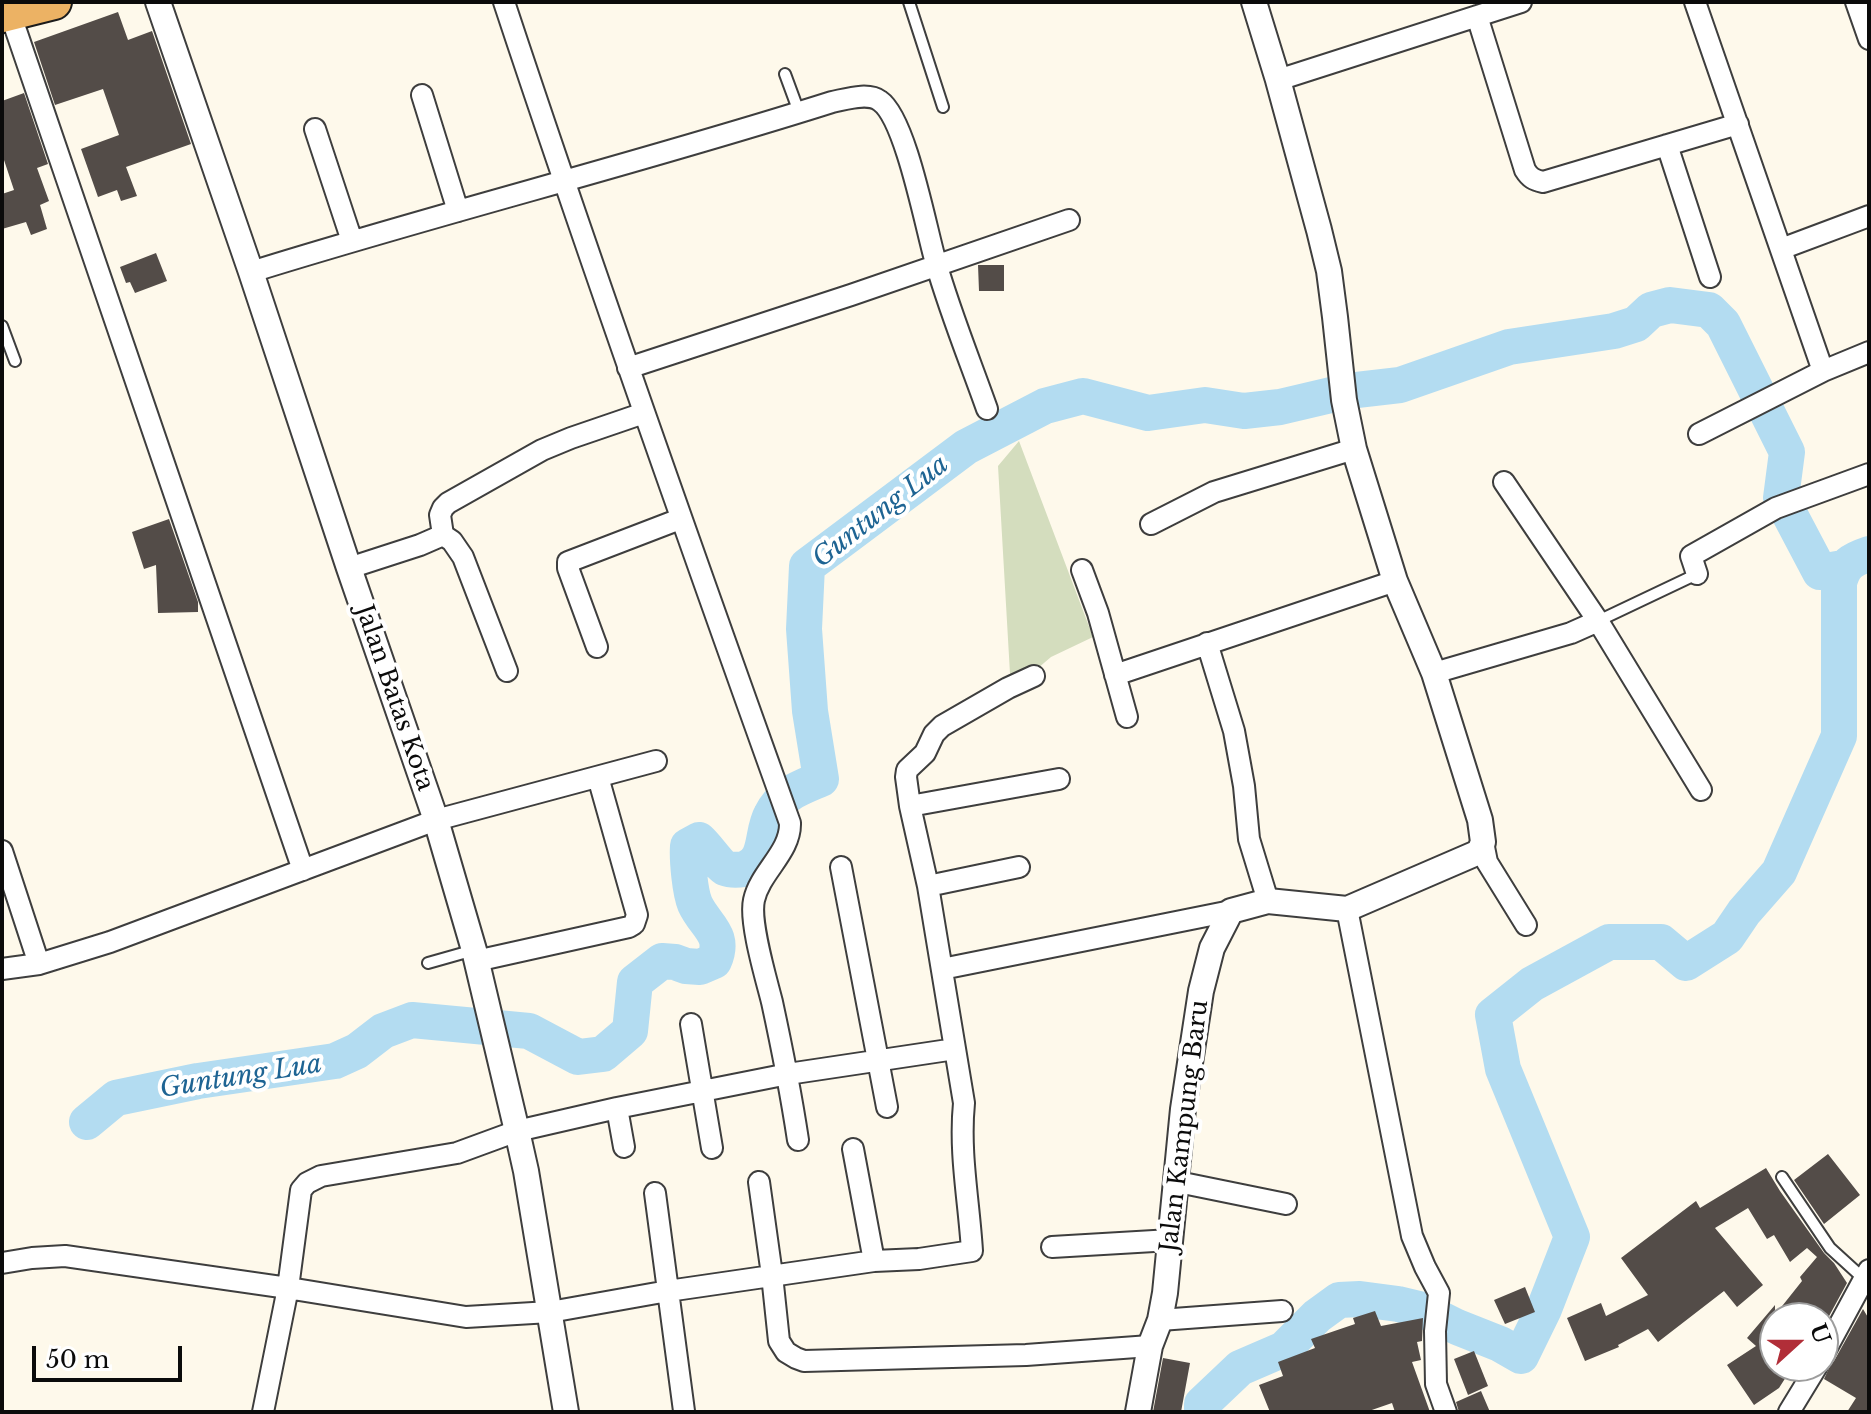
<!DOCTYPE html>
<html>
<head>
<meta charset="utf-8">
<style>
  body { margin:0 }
  #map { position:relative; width:1871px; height:1414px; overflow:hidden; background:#fef9eb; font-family:"Libre Baskerville",serif }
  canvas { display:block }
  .frame { position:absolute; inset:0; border:4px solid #0b0b0b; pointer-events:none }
  .north { position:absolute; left:1759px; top:1302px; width:80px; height:80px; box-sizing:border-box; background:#fff; border:2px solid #9d9d9d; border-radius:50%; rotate:69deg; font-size:22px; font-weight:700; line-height:32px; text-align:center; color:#0b0b0b }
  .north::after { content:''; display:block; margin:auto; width:28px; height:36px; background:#b12e38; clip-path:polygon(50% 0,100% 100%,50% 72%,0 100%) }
  .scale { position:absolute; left:32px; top:1346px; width:150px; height:36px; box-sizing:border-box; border:4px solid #0b0b0b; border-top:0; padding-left:10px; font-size:24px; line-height:28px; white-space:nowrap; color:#0b0b0b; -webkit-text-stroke:6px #fff; paint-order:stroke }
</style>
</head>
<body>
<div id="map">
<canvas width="1871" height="1414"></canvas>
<div class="frame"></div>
<div class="north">U</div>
<div class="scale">50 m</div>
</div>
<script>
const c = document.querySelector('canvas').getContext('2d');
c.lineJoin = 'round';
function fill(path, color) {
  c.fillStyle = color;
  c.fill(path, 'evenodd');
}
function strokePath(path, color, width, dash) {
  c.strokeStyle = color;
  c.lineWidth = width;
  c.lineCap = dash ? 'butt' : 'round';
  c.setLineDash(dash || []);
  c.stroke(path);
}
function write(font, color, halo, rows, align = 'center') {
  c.font = font + ' "Libre Baskerville",serif';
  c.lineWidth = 8;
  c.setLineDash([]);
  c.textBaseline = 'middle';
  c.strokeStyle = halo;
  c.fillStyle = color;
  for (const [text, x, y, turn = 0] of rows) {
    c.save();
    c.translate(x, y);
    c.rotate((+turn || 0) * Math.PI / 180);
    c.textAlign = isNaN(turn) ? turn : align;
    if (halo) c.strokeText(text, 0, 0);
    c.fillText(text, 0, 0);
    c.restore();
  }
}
const cemetery = new Path2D(`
  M1019 441 1093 637 1051 657 1011 691 998 466Z`);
const river = new Path2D(`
  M87 1122 116 1098 198 1081 335 1061 357 1051 383 1031 412 1020 529 1031 578 1057 603 1054 630 1031 635 982 662 961 675 962 686 966 700 967 714 961C726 934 705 926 695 904 690 892 687 860 688 846L699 840C707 847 718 864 725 868 730 870 738 870 744 869 768 862 761 833 771 815 781 794 800 788 821 779L810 711 804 629 807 566 966 447 1045 406 1083 396 1148 413 1205 405 1244 411 1280 407 1348 391 1400 385 1509 347 1614 331 1636 324 1651 310 1670 305 1709 310 1723 324 1787 452 1781 498 1820 572 1843 568
  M1202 1412V1404L1240 1368 1284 1349 1317 1316 1339 1300 1360 1299 1398 1304 1423 1310 1457 1327 1500 1344 1521 1356 1544 1309 1572 1237 1503 1069 1493 1015 1532 984 1609 942H1661L1686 963 1727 937 1744 912 1779 872 1839 736V583C1844 564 1851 560 1869 554`);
const building = new Path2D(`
  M118 12 128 40 152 31 191 144 126 167 137 196 121 201 117 190 98 197 81 149 119 135 103 89 55 105 34 42Z
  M24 93 48 164 37 168 49 201 40 205 47 229 31 235 26 222 2 229V194L14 190 2 154V101Z
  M156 253 167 281 135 293 130 282 126 283 120 267Z
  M978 265H1004V291H979Z
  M169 519 198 602V612L158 613 156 565 144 569 132 532Z
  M1828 1154 1860 1195 1824 1224 1794 1180Z
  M1766 1168 1780 1191 1824 1253 1834 1263 1847 1283 1828 1318H1775V1366H1793L1779 1388 1754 1405 1727 1365 1756 1346 1747 1338 1775 1305V1315L1802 1281 1800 1277 1817 1257 1807 1248 1790 1262 1774 1235 1767 1239 1748 1208 1715 1228 1763 1285 1737 1307 1724 1291 1658 1342 1648 1329 1618 1345 1619 1347 1585 1361 1567 1318 1601 1303 1606 1316 1648 1295 1621 1258 1696 1201 1700 1208Z
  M1525 1287 1535 1312 1505 1324 1494 1300Z
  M1863 1309 1869 1319V1412H1847L1856 1398 1824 1379 1830 1366 1834 1361Z
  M1375 1311 1381 1326 1423 1318 1422 1341 1417 1342 1421 1360 1412 1362 1430 1412H1395L1392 1403 1366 1412H1270L1259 1385 1283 1376 1278 1362 1315 1348 1311 1339 1355 1324 1353 1318Z
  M1474 1351 1488 1386 1468 1395 1454 1359Z
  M1163 1358 1190 1363 1181 1412H1153Z
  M1481 1391 1490 1412H1459L1456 1402Z`);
const service = new Path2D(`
  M909 2 943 107
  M785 74 799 112
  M2 326 15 361
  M1598 621 1697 574
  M428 963 474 950
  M1782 1177 1830 1248 1864 1279`);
const minor = new Path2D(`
  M504 2C595 277 692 550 790 823 791 852 760 872 754 900 749 922 766 978 772 1002 782 1048 791 1094 798 1140
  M1695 2 1823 371 1869 352
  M1856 2 1869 39
  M10 13 303 870
  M1477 16 1525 170C1530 178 1534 180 1543 182L1738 124
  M1278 80 1521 2
  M422 95 458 211
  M315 129 352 241
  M1667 145 1710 277
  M1781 249 1869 216
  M251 272C443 212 640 163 832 102 847 99 868 92 880 101 906 119 926 229 936 263 950 312 970 361 987 409
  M628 368 851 295 1069 220
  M1699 434 1823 371
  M1504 482 1598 621 1701 790
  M1151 524 1214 492 1354 449
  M443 535 452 541 463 557 507 671
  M349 568 420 545 443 535 440 515 443 508 448 503 542 450 571 438 644 413
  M1082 570 1098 613 1127 717
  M1697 574 1691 556 1776 508 1869 474
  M1207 643 1234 731 1244 786 1249 839 1268 901
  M597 647 568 568V562L680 519
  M1434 673 1571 633 1598 621
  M1115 675 1395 581
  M910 806 1059 779
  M1483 842 1487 862 1526 925
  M2 851 39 964
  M841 867 887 1107
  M928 886 1019 867
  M1347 909 1412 1236 1425 1267 1439 1293 1435 1331 1436 1384 1446 1412
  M476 961 629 927 634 924 637 915 598 777
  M2 969 39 964 110 942 436 820 656 761
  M942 969 1231 911
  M691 1024 712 1148
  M617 1108 624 1147
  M853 1149 874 1261 919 1259 972 1251C969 1201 959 1153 964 1103L928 886 910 806 906 777 907 770 925 753 934 734 942 726 1008 688 1034 676
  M759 1182 772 1275 779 1341 786 1352 796 1358 804 1361 1026 1355 1150 1346
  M1178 1182 1286 1204
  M655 1193 684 1411
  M1052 1247 1171 1240
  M2 1263 32 1258 65 1256 288 1288 466 1317 550 1312 668 1291 874 1261
  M1160 1320 1282 1311
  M1823 1355 1869 1270
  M263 1412 288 1288 301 1190 307 1183 321 1176 457 1153 517 1131 617 1108 788 1074 955 1049
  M1789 1412 1817 1366`);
const tertiary = new Path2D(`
  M158 2 251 272 349 568 436 820 474 950 517 1131 526 1171 566 1412
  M1138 1412 1150 1346 1160 1320 1165 1293 1183 1109 1201 991 1212 948 1231 911 1268 901 1347 909 1479 852 1483 842 1480 820 1434 673 1395 581 1354 449 1344 400 1335 317 1329 271 1319 230 1278 80 1254 2`);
const trunk = new Path2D(`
  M2 15 54 2`);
const streetNames = [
  ["Jalan Batas Kota",394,698,71],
  ["Jalan Kampung Baru",1185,1126,-83]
];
const waterNames = [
  ["Guntung Lua",881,512,-38],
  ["Guntung Lua",241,1077,-9]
];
fill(cemetery, '#d4ddbe');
strokePath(river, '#b3dcf1', 36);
fill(building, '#534c48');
strokePath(service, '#3e3e3e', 14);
strokePath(minor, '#3e3e3e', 24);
strokePath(tertiary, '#3e3e3e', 28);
strokePath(trunk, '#1c1c1c', 38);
strokePath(service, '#fff', 10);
strokePath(minor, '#fff', 20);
strokePath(tertiary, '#fff', 24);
strokePath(trunk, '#ecb264', 34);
write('24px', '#0b0b0b', '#fff', streetNames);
write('italic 26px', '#1e6493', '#fff', waterNames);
</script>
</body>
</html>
